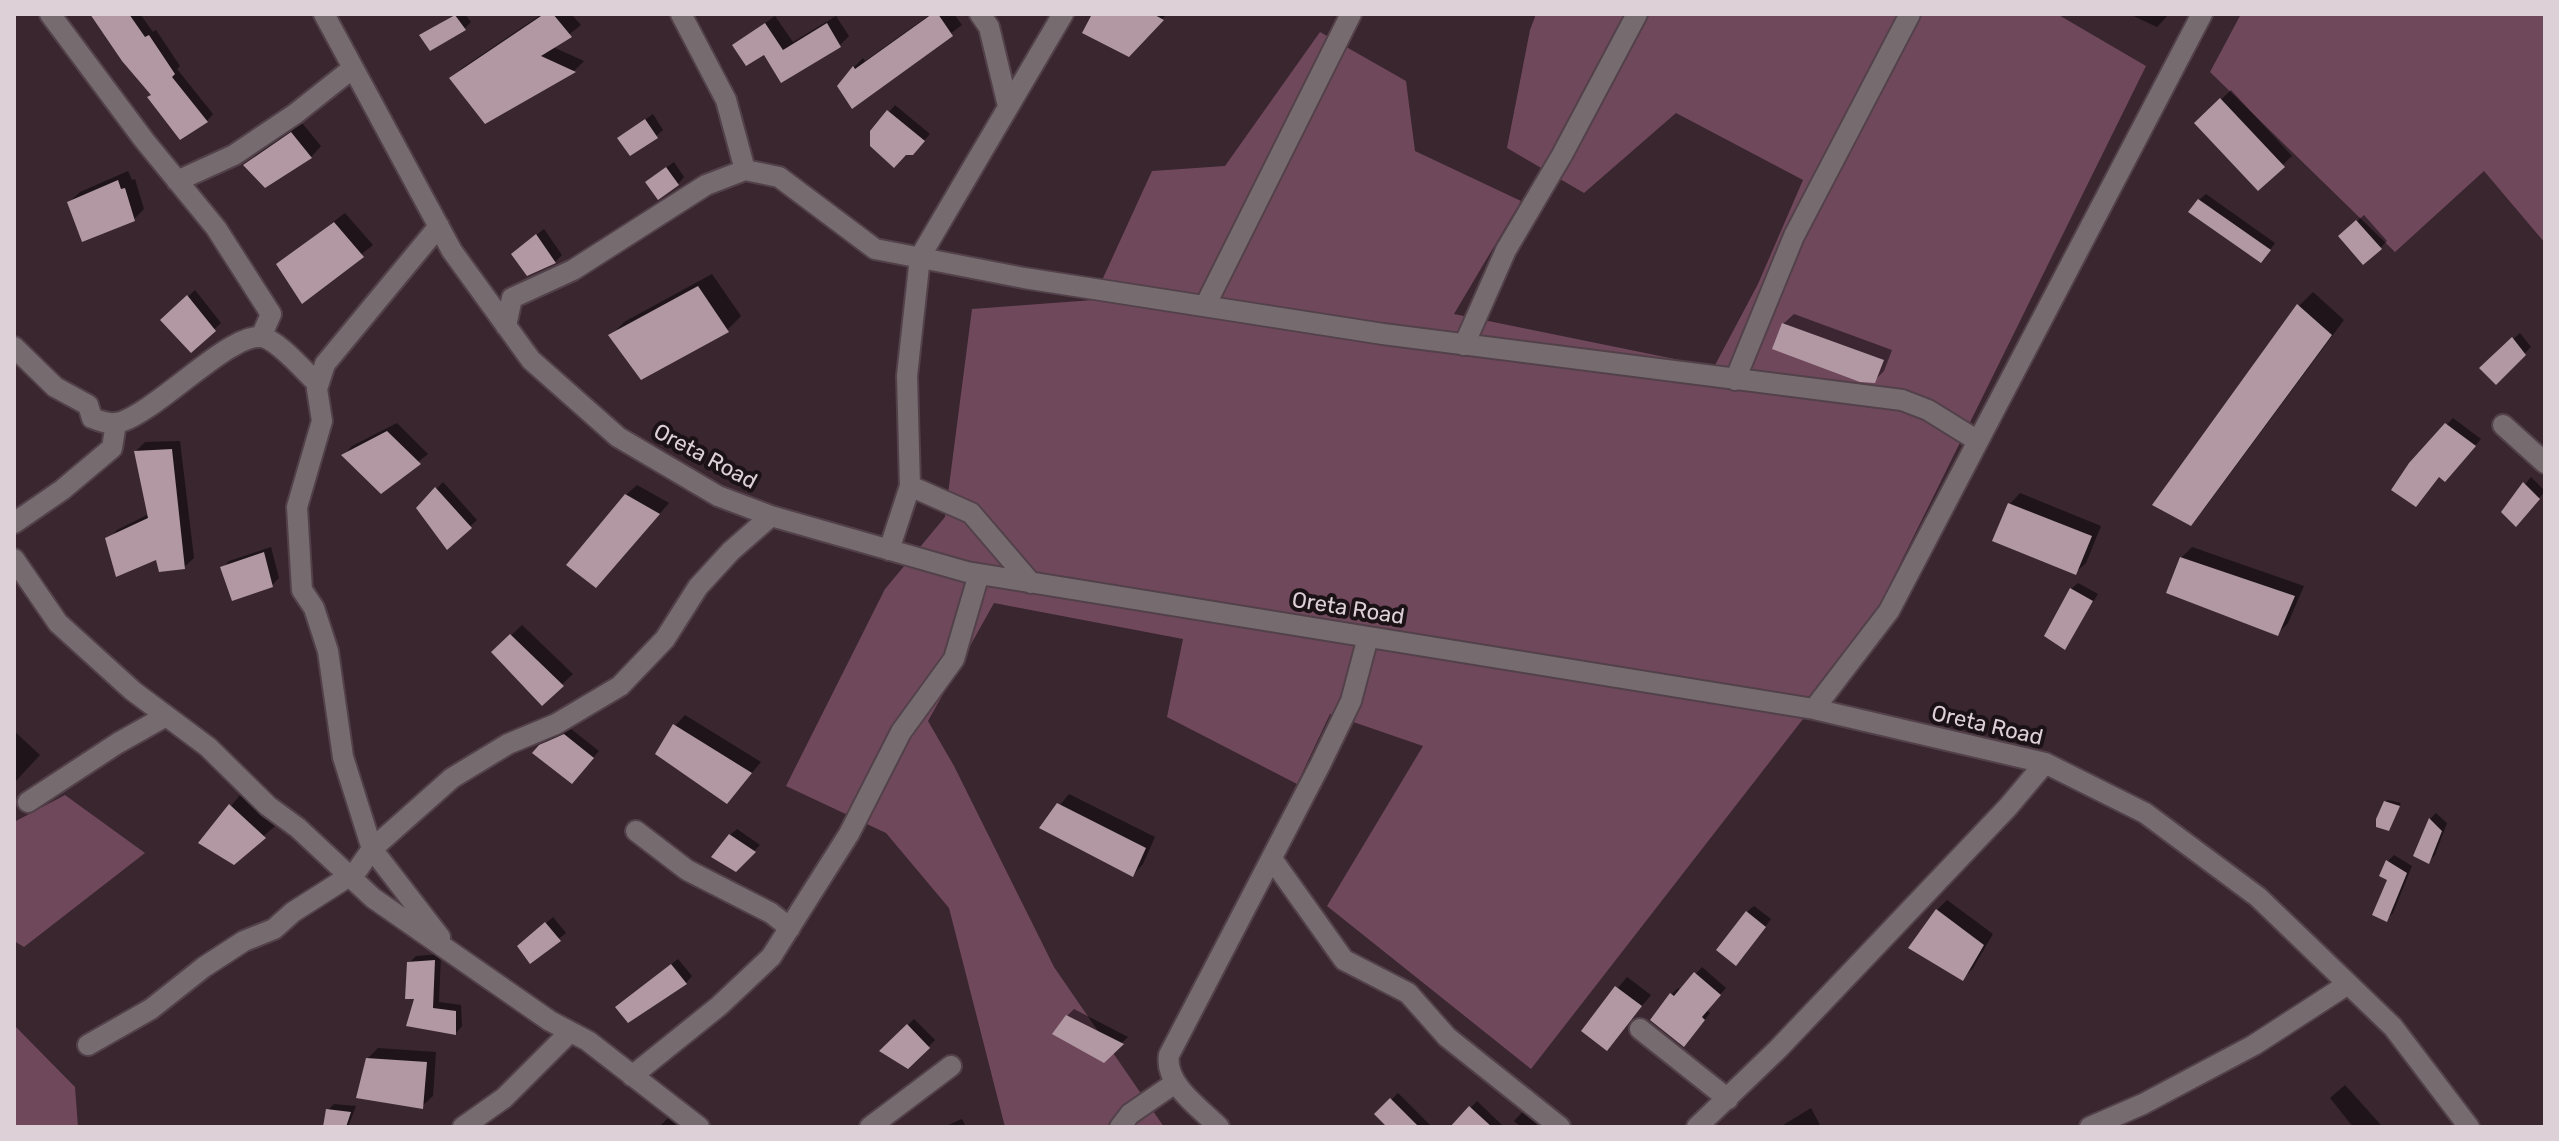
<!DOCTYPE html>
<html>
<head>
<meta charset="utf-8">
<style>
  body { margin:0 }
  #map { position:relative; width:2559px; height:1141px; overflow:hidden; background:#39262f; font-family:Rubik,sans-serif }
  canvas { display:block }
  .frame { position:absolute; inset:0; border:16px solid #ddd0d6; pointer-events:none }
</style>
</head>
<body>
<div id="map">
<canvas width="2559" height="1141"></canvas>
<div class="frame"></div>
</div>
<script>
const c = document.querySelector('canvas').getContext('2d');
c.lineJoin = 'round';
function fill(path, color) {
  c.fillStyle = color;
  c.fill(path, 'evenodd');
}
function strokePath(path, color, width, dash) {
  c.strokeStyle = color;
  c.lineWidth = width;
  c.lineCap = dash ? 'butt' : 'round';
  c.setLineDash(dash || []);
  c.stroke(path);
}
function write(font, color, halo, rows, align = 'center') {
  c.font = font + ' Rubik,sans-serif';
  c.lineWidth = 8;
  c.setLineDash([]);
  c.textBaseline = 'middle';
  c.strokeStyle = halo;
  c.fillStyle = color;
  for (const [text, x, y, turn = 0] of rows) {
    c.save();
    c.translate(x, y);
    c.rotate((+turn || 0) * Math.PI / 180);
    c.textAlign = isNaN(turn) ? turn : align;
    if (halo) c.strokeText(text, 0, 0);
    c.fillText(text, 0, 0);
    c.restore();
  }
}
const green = new Path2D(`
  M1536 14H2057L2146 66 1859 647 1531 1069 1327 906 1423 746 1330 714 1297 784 1167 717 1183 639 994 603 928 721 954 766 1054 967 1164 1127H1005L949 908 886 833 786 786 885 589 945 517 972 309 1093 300 1152 171 1225 166 1320 32 1406 81 1415 151 1521 201 1454 314 1714 367 1758 284 1803 180 1676 113 1584 193 1507 148 1530 30Z
  M2241 14H2545V243L2484 171 2395 252 2210 72Z
  M65 795 145 853 24 947 14 941V822Z
  M14 1025 75 1087 78 1127H14Z`);
const shadow = new Path2D(`
  M92 14H140L153 32 156 30 180 66 177 69 213 114 207 121 153 94Z
  M455 14H465L471 22 465 28 422 36Z
  M542 14H571L581 25 553 47 584 61 575 70 486 121 452 78 462 68Z
  M931 14H954L962 25 853 106 840 86 854 67 863 58 865 61Z
  M1094 14H1167L1128 54Z
  M2129 14H2169L2157 27Z
  M775 16 793 42 836 16 849 36 840 45 764 52 735 45Z
  M2231 90 2292 156 2258 188 2197 123Z
  M895 105 930 134 919 146 889 112Z
  M653 114 663 130 656 136 620 138Z
  M302 123 321 146 311 157 246 165 256 155Z
  M674 162 684 177 678 184 654 176Z
  M128 171 132 180 135 179 144 209 134 219 69 202 80 192Z
  M2206 194 2275 243 2267 254 2199 200Z
  M345 213 373 245 303 301 278 264Z
  M2364 215 2387 241 2380 248 2347 230Z
  M544 229 562 255 555 262 528 274 520 248Z
  M712 274 741 316 727 330 611 336 624 322Z
  M195 290 221 323 191 350 163 320Z
  M2313 292 2344 320 2204 509 2190 523 2299 306Z
  M1794 314 1892 350 1884 371 1874 381 1783 324Z
  M2520 333 2531 347 2496 382 2482 368Z
  M2453 418 2481 439 2451 473 2411 464Z
  M397 423 428 454 381 491 344 455 352 446Z
  M180 441 194 558 184 567 108 539 117 530 149 514 136 451 145 442Z
  M2531 477 2545 491 2523 518 2503 512Z
  M443 482 477 520 447 547 419 508Z
  M637 485 669 503 606 575 626 495Z
  M2020 493 2101 526 2086 563 2075 573 1995 540 2010 504Z
  M271 547 279 578 272 585 223 568 229 561Z
  M2192 547 2304 586 2288 623 2277 634 2181 558Z
  M2078 583 2098 594 2064 648 2071 589Z
  M522 625 573 674 542 703 494 652Z
  M685 715 761 762 737 791 675 726Z
  M571 729 599 751 578 774 535 753 548 739Z
  M14 731 40 755 14 783Z
  M1069 794 1155 837 1143 864 1133 875 1042 827Z
  M240 795 275 826 234 862 201 843Z
  M2388 800 2401 803 2389 828 2385 802Z
  M2436 813 2447 823 2435 855 2429 861 2430 819Z
  M737 829 760 845 736 870 730 835Z
  M2394 855 2412 866 2393 913 2386 920 2390 879 2388 861Z
  M1947 900 1993 934 1973 968 1963 979 1937 910Z
  M1754 906 1771 919 1743 957 1747 912Z
  M553 917 566 933 531 961 526 940Z
  M441 954 439 1002 461 1005 462 1026 456 1033 417 997 409 963 416 956Z
  M678 959 692 976 686 983 624 1001Z
  M1702 967 1726 988 1706 1010 1710 1013 1690 1038 1672 994 1678 988 1681 990Z
  M1627 977 1651 995 1607 1048 1583 1030Z
  M1074 1009 1128 1037 1103 1061 1067 1016Z
  M914 1019 935 1040 908 1067 882 1051Z
  M378 1048 436 1052 433 1096 422 1106 367 1059Z
  M2345 1085 2381 1125 2378 1127H2353L2330 1098Z
  M1398 1093 1432 1127H1390L1377 1114Z
  M1477 1101 1502 1125 1500 1127H1453Z
  M334 1104 356 1106 348 1127H325L328 1110Z
  M1528 1106 1553 1127H1521L1514 1121Z
  M1811 1108 1821 1127H1780Z
  M676 1110 695 1127H659Z
  M962 1119 966 1127H944Z`);
const building = new Path2D(`
  M90 14H129L145 37 149 35 175 74 172 77 208 122 180 140 147 97 151 95 122 61Z
  M544 14H553L572 37 541 56 576 72 485 124 449 78Z
  M932 14H938L953 36 852 109 837 86 853 66 855 69Z
  M1092 14H1153L1164 20 1129 57 1082 33Z
  M455 15 466 30 430 51 419 35Z
  M765 23 783 50 827 23 841 47 781 83 764 55 746 66 732 45Z
  M2220 98 2285 167 2258 191 2194 123Z
  M887 110 925 141 913 155H906L894 168 870 146V131Z
  M645 119 658 138 630 156 617 138Z
  M291 132 312 158 265 188 243 165Z
  M666 167 679 185 658 200 645 182Z
  M118 180 121 189 125 188 135 221 82 242 67 202Z
  M2198 199 2271 250 2261 263 2188 212Z
  M2356 220 2382 249 2363 265 2338 236Z
  M334 222 364 257 302 304 276 264Z
  M536 234 556 263 527 276 511 254Z
  M698 286 729 332 641 380 608 335Z
  M187 295 216 331 191 353 160 320Z
  M2297 304 2332 335 2191 526 2152 505Z
  M1782 323 1884 360 1875 383 1860 382 1772 349Z
  M2512 337 2526 355 2496 385 2479 368Z
  M2445 423 2476 446 2445 482 2439 477 2416 507 2391 490 2409 463Z
  M387 431 421 464 381 494 341 455Z
  M172 449 185 569 159 572 156 560 116 577 105 538 148 518 134 451Z
  M2523 482 2540 499 2516 527 2501 512Z
  M435 487 472 528 447 550 416 508Z
  M625 494 660 514 596 588 566 565Z
  M2008 503 2092 536 2076 575 1992 541Z
  M264 552 273 587 232 601 220 567Z
  M2180 557 2295 596 2278 636 2166 593Z
  M2070 588 2093 601 2065 650 2044 636Z
  M510 634 564 686 542 706 491 652Z
  M673 724 752 773 727 804 655 754Z
  M564 734 594 758 572 784 532 753 539 745Z
  M2384 801 2400 806 2389 831 2376 827V819Z
  M1057 803 1146 848 1133 877 1039 828Z
  M229 804 266 838 234 865 198 843Z
  M2429 818 2442 831 2429 864 2413 856Z
  M729 834 756 852 736 872 711 857Z
  M2386 860 2407 873 2387 922 2372 915 2387 880 2379 876Z
  M1936 909 1984 945 1963 981 1908 948Z
  M1746 911 1766 927 1736 966 1716 950Z
  M545 922 561 941 530 964 517 946Z
  M435 960 433 1008 456 1011V1035L406 1026 414 999H405L407 962Z
  M671 964 687 984 628 1023 615 1007Z
  M1694 972 1721 995 1702 1017 1705 1020 1684 1047 1650 1020 1670 993 1674 996Z
  M1615 986 1642 1006 1607 1051 1581 1031Z
  M1066 1015 1124 1044 1104 1063 1052 1034Z
  M907 1024 930 1048 908 1069 879 1051Z
  M366 1058 427 1062 423 1109 356 1098Z
  M1390 1098 1419 1127H1387L1374 1114Z
  M1469 1106 1492 1127H1450Z
  M326 1109 351 1112 346 1127H323Z`);
const minor = new Path2D(`
  M50 14 144 140 216 228 271 314 261 337
  M324 14 452 251 531 360 618 437 718 496 771 516 967 572 1814 709 2045 763 2145 813 2258 897 2393 1027 2469 1127
  M681 14 726 100 745 170
  M980 14 989 27 1008 106
  M177 181 234 155 295 114 353 68
  M439 226 325 364 317 389 322 421 297 507 302 590 314 608 328 651 343 757 372 849 440 937
  M1205 306 1351 14
  M506 326 512 298 573 270 706 185 745 170 779 177 875 249 1024 278 1383 334 1902 400 1928 410 1978 441
  M1464 345 1506 250 1562 155 1637 14
  M14 347 55 387 88 405 92 418C100 421 108 424 116 423 142 420 202 362 233 346 240 342 253 336 262 337 278 340 305 372 318 384
  M1735 380 1794 236 1910 14
  M2503 425 2545 463
  M910 486 971 513 1031 583
  M14 523 62 490 112 448 116 423
  M889 550 910 486 907 376 920 257 1063 14
  M14 559 58 623 133 691 208 747 268 806 298 828 373 898 550 1021 588 1041 699 1127
  M1814 709 1889 611 2202 14
  M28 802 118 743 166 716
  M636 831 687 870 771 913 790 928
  M1272 859 1344 960 1408 993 1447 1037 1560 1127
  M1640 1029 1728 1099
  M88 1045 151 1009 204 967 244 941 274 929 293 912 348 877 358 869 372 849 452 778 508 744 556 724 620 686 665 639 698 587 731 551 771 516
  M632 1076 719 1006 771 957 849 834 901 732 954 659 979 574
  M463 1127 504 1098 570 1032
  M870 1127 951 1066
  M1120 1127 1130 1114 1175 1083
  M1219 1127C1200 1108 1164 1084 1169 1055L1320 765 1351 701 1368 637
  M1697 1127 1778 1049 2008 807 2045 763
  M2090 1127 2143 1104 2254 1045 2348 984`);
const streetNames = [
  ["Oreta Road",705,457,28],
  ["Oreta Road",1348,609,9],
  ["Oreta Road",1987,726,13]
];
fill(green, '#70485c');
fill(shadow, '#0007');
fill(building, '#b198a3');
strokePath(minor, '#53414a', 24);
strokePath(minor, '#766c70', 20);
write('22px', '#ddd0d6', '#1b1216', streetNames);
</script>
</body>
</html>
